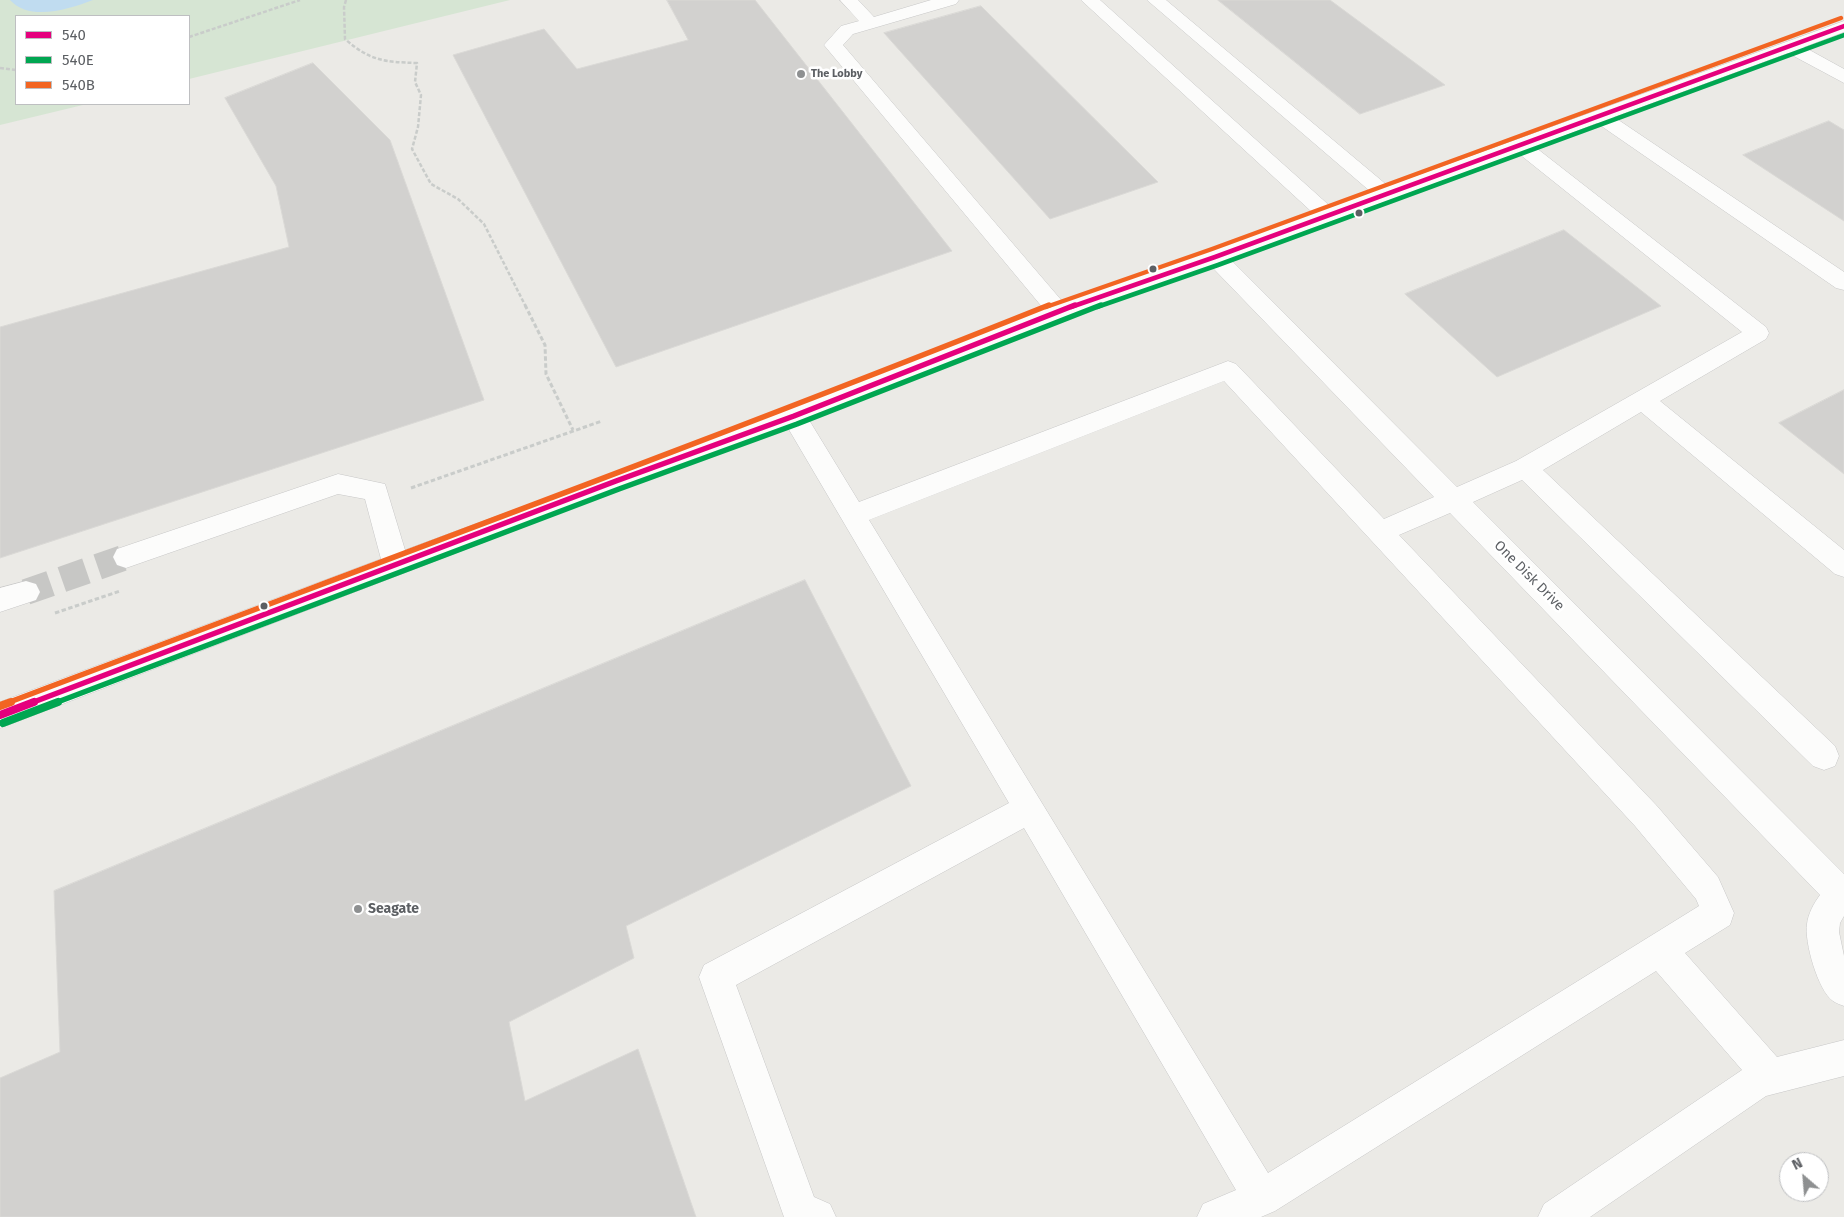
<!DOCTYPE html>
<html>
<head>
<meta charset="utf-8">
<style>
  body { margin:0 }
  #map { position:relative; width:1844px; height:1217px; overflow:hidden; background:#ebeae6; font-family:"Fira Sans",sans-serif }
  canvas { display:block }
  .legend { position:absolute; left:15px; top:15px; width:175px; height:90px; box-sizing:border-box; background:#fff; border:1px solid #bebfc1; margin:0; padding:6px 9px; list-style:none; font-size:15px; color:#5c5f63 }
  .legend li { display:flex; align-items:center; gap:10px; height:25px }
  .legend b { width:25px; border:1px solid #bebfc1 }
  .north { position:absolute; left:1779px; top:1152px; width:50px; height:50px; box-sizing:border-box; background:#fff; border:1px solid #bebfc1; border-radius:50%; rotate:333deg; font-size:14px; font-weight:700; line-height:20px; text-align:center; color:#5c5f63 }
  .north::after { content:''; display:block; margin:auto; width:18px; height:22px; background:#8e9091; clip-path:polygon(50% 0,100% 100%,50% 72%,0 100%) }
</style>
</head>
<body>
<div id="map">
<canvas width="1844" height="1217"></canvas>
<ul class="legend">
<li><b style="height:6px;background:#e5007d"></b>540</li>
<li><b style="height:6px;background:#00a651"></b>540E</li>
<li><b style="height:6px;background:#f26522"></b>540B</li>
</ul>
<div class="north">N</div>
</div>
<script>
const c = document.querySelector('canvas').getContext('2d');
c.lineJoin = 'round';
function fill(path, color) {
  c.fillStyle = color;
  c.fill(path, 'evenodd');
}
function strokePath(path, color, width, dash) {
  c.strokeStyle = color;
  c.lineWidth = width;
  c.lineCap = dash ? 'butt' : 'round';
  c.setLineDash(dash || []);
  c.stroke(path);
}
function write(font, color, halo, rows, align = 'center') {
  c.font = font + ' "Fira Sans",sans-serif';
  c.lineWidth = 5;
  c.setLineDash([]);
  c.textBaseline = 'middle';
  c.strokeStyle = halo;
  c.fillStyle = color;
  for (const [text, x, y, turn = 0] of rows) {
    c.save();
    c.translate(x, y);
    c.rotate((+turn || 0) * Math.PI / 180);
    c.textAlign = isNaN(turn) ? turn : align;
    if (halo) c.strokeText(text, 0, 0);
    c.fillText(text, 0, 0);
    c.restore();
  }
}
const green = new Path2D(`
  M0 0H510L189 79V16H16V104H87L0 125Z`);
const water = new Path2D(`
  M10 0H93C69 9 30 22 10 0Z`);
const building = new Path2D(`
  M667 0H755L952 251 616 367 453 55 544 29 577 69 688 40Z
  M1218 0H1330L1445 85 1360 114Z
  M981 6 1158 182 1050 219 884 33Z
  M313 63 390 140 484 400 0 558V327L289 247 276 186 225 98Z
  M1829 121 1844 130V221L1743 155Z
  M1564 230 1661 306 1497 377 1405 294Z
  M1844 390V474L1779 423Z
  M805 580 911 786 626 926 634 958 509 1022 525 1101 638 1049 696 1217H0V1078L60 1052 54 891Z`);
const minorTunnel = new Path2D(`
  M26 592 126 557`);
const pathFar1 = new Path2D(`
  M346 0 344 7 345 39C370 61 385 62 417 63L415 82 421 95 418 127 412 149 431 184 458 199 484 224 526 307
  M189 37 300 0
  M0 68 16 70`);
const path = new Path2D(`
  M525 305 545 345 546 374 573 430
  M411 488 602 421
  M55 613 120 591`);
const minor = new Path2D(`
  M840 0H858L874 17 931 0H959L956 4 853 34 843 45 1062 301 1313 213 1081 0H1100L1331 207 1371 192 1147 0H1166L1388 186 1844 21V32L1804 47 1844 69V83L1788 53 1614 117 1844 272V290L1836 288 1597 123 1535 147 1766 327 1769 333 1766 339 1660 401 1844 550V577L1835 574 1641 412 1543 470 1835 746 1839 756 1835 766 1824 770 1813 766 1522 480 1473 502 1844 874V916L1840 923 1839 932 1844 956V1006C1841 1005 1836 1003 1833 1001 1818 991 1804 941 1807 924 1808 914 1814 903 1820 895L1450 513 1399 535 1657 806 1718 877 1734 913 1730 925 1685 953 1777 1057 1844 1040V1076L1766 1096 1590 1217H1538L1544 1204 1742 1070 1656 971 1275 1211 1261 1217H1197L1203 1204 1236 1190 1024 828 736 985 814 1197 830 1204 836 1217H784L699 977 704 965 1009 803 788 428 625 488 0 728V702L381 559 365 499 338 494 126 568 117 565 113 557 117 549 338 474 385 484 405 550 785 410 1043 308 824 45 841 26 859 21ZM1518 153 1742 332 1516 461 1457 487 1230 259ZM1211 266 1434 497 1384 519 1236 364 1228 361 859 502 809 420 1066 317ZM1224 381 1635 826 1696 899 1699 906 1268 1173 869 520Z
  M26 581 36 584 40 592 36 600 0 612V588Z`);
const bus1Far2 = new Path2D(`
  M1071 307 1215 257 1844 26`);
const bus1Far1 = new Path2D(`
  M31 703 616 481 794 416 1075 305`);
const bus1 = new Path2D(`
  M0 715 34 702`);
const bus2Far2 = new Path2D(`
  M1097 307 1218 265 1844 35`);
const bus2Far1 = new Path2D(`
  M55 703 619 489 797 424 1101 305`);
const bus2 = new Path2D(`
  M3 723 58 702`);
const bus3Far2 = new Path2D(`
  M1046 307 1212 249 1841 18`);
const bus3Far1 = new Path2D(`
  M7 703C355 571 704 443 1049 305`);
const bus3 = new Path2D(`
  M0 706 11 702`);
const markers = [
  [801,74,5,"#8e9091"],
  [1359,213,4.5,"#5c5f63"],
  [1153,269,4.5,"#5c5f63"],
  [264,606,4.5,"#5c5f63"],
  [358,909,5,"#8e9091"]
];
const farPoinames = [
  ["The Lobby",811,74]
];
const streetNames = [
  ["One Disk Drive",1529,576,45]
];
const poiNames = [
  ["Seagate",368,909]
];
fill(green, '#d6e5d3');
fill(water, '#c0dcf0');
fill(building, '#d2d1cf');
strokePath(building, '#dad9d6', 1);
strokePath(minorTunnel, '#c7c7c5', 26, [26, 12]);
strokePath(minor, '#c7c7c7', 1);
strokePath(pathFar1, '#c9ccca', 2.5, [4, 2]);
strokePath(path, '#c9ccca', 3, [4.5, 2.5]);
fill(minor, '#fcfcfb');
strokePath(bus1Far2, '#e5007d', 4.5);
strokePath(bus1Far1, '#e5007d', 5.5);
strokePath(bus1, '#e5007d', 8);
strokePath(bus2Far2, '#00a651', 4.5);
strokePath(bus2Far1, '#00a651', 5.5);
strokePath(bus2, '#00a651', 8);
strokePath(bus3Far2, '#f26522', 4.5);
strokePath(bus3Far1, '#f26522', 5.5);
strokePath(bus3, '#f26522', 8);
for (const [x, y, r, color] of markers) {
  const dot = new Path2D();
  dot.arc(x, y, r, 0, 2 * Math.PI);
  c.fillStyle = color;
  c.fill(dot);
  strokePath(dot, '#fff', 2);
}
write('bold 11px', '#5c5f63', '#fff', farPoinames, 'left');
write('14px', '#5c5f63', '#fff', streetNames);
write('bold 14px', '#5c5f63', '#fff', poiNames, 'left');
</script>
</body>
</html>
